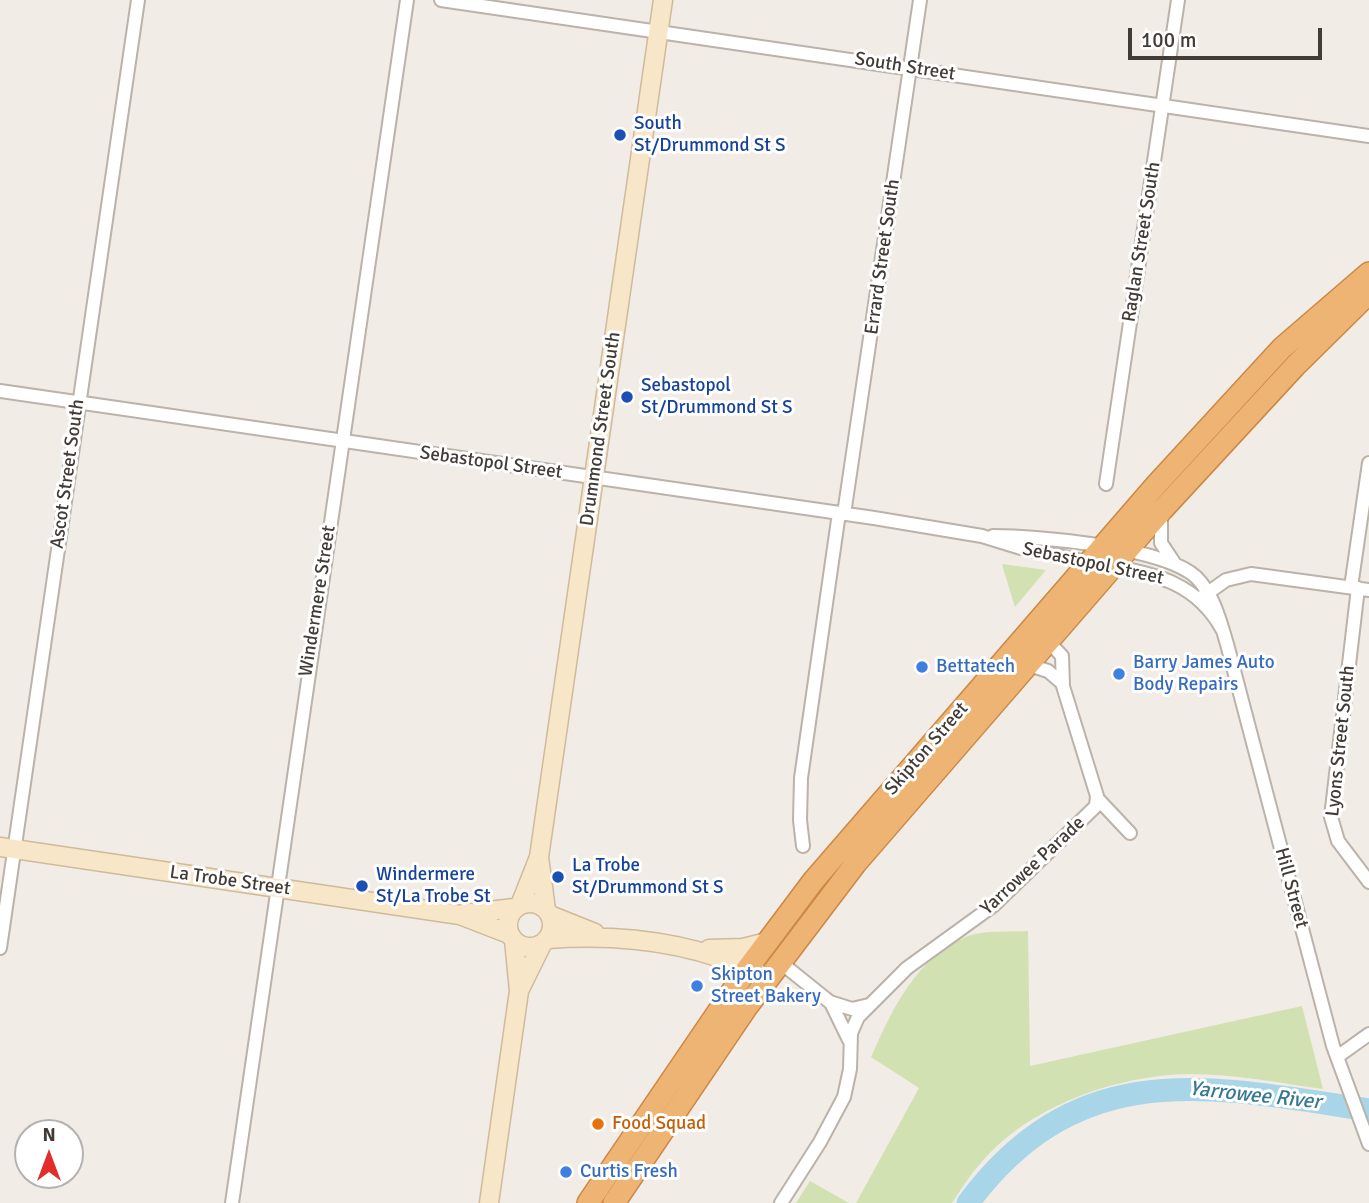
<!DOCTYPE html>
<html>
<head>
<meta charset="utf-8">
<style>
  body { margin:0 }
  #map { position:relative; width:1369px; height:1203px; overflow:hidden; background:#f1ece6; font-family:Signika,sans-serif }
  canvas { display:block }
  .north { position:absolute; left:14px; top:1119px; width:70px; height:70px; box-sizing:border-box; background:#fff; border:2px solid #b4b1af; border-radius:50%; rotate:0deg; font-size:19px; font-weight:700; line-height:28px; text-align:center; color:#433c36 }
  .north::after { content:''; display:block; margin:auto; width:24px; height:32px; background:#e22d2b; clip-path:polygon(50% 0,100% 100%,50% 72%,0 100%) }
  .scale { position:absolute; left:1128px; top:28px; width:194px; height:32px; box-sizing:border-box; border:4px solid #433c36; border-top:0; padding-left:9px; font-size:21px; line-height:24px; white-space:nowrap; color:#433c36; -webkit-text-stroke:5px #fff; paint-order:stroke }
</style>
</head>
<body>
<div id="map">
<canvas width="1369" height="1203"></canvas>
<div class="north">N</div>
<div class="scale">100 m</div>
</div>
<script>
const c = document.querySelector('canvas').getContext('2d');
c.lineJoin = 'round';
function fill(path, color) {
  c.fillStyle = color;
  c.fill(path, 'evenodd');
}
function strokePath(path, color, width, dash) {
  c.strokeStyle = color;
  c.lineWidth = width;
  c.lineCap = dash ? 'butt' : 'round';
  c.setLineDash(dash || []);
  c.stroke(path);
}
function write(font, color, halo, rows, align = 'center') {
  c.font = font + ' Signika,sans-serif';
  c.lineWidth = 6;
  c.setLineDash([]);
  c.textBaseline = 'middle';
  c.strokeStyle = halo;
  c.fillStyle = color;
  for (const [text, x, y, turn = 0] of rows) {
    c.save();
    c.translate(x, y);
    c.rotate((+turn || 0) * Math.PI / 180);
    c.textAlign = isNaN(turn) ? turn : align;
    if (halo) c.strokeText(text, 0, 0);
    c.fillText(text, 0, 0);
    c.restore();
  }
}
const green = new Path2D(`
  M1002 564 1046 570 1015 607 1003 568Z
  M1028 931 1030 1066 1302 1006 1323 1089C1280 1083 1234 1074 1190 1074 1117 1075 1028 1106 980 1164 969 1176 961 1190 952 1203H856L919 1088 871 1057C892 1010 916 957 968 936 985 930 1010 932 1028 931Z
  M810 1181 849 1203H796Z`);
const river = new Path2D(`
  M968 1203C1079 1054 1210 1086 1369 1110`);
const street = new Path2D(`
  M441 0 1369 136
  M0 391 874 518 982 536 1021 548 1092 563
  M1106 484 1178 0
  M844 514 920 0
  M1161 514V543L1175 564
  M993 536C1038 536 1163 547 1196 577 1214 595 1220 621 1227 644L1333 1046 1369 1144
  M1110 566C1157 574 1197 584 1222 629
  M1351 587 1369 463
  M1358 588 1331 817 1338 841 1369 882
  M1202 597 1226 580 1251 574 1369 590
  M1045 638 1062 656 1063 686
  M1097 798 1130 833
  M803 846 800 820 801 778 839 513
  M0 948 138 0
  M780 962 831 1003 849 1040
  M830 1002 852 1009 869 1005
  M1337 1057 1369 1034
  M232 1203 407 0
  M781 1203 820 1142 844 1097 850 1069 851 1033 858 1017 907 968 994 905 1096 806 1097 796 1062 683 1048 671 1029 665`);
const secondary = new Path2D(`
  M0 847 460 915 509 934
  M539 857 546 910
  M508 925a22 22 0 1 1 44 0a22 22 0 1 1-44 0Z
  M520 905 539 857 663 0
  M463 914 514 908
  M550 915 595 933
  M548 939C619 934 694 942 759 974
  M709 949 743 948 767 942
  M519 991 542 944
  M489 1203 519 991 514 940`);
const highway = new Path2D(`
  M588 1203 748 968 814 880 1156 485 1282 348 1369 273
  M614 1203 746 1008 856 863 1162 510 1295 366 1369 293`);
const markers = [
  [620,135,7,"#1a4fb4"],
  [627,397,7,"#1a4fb4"],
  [922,667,7,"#3f7fe0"],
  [1119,674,7,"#3f7fe0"],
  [558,877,7,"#1a4fb4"],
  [362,886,7,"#1a4fb4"],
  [697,986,7,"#3f7fe0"],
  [598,1124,7,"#e8710a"],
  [566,1172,7,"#3f7fe0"]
];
const streetNames = [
  ["South Street",905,67,9],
  ["Raglan Street South",1142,242,-81],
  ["Errard Street South",883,257,-82],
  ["Drummond Street South",601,429,-82],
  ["Sebastopol Street",491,463,8],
  ["Ascot Street South",68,474,-82],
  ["Sebastopol Street",1093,564,12],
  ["Windermere Street",318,601,-81],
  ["Lyons Street South",1341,741,-84],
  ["Skipton Street",927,749,-49],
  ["Yarrowee Parade",1033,866,-43],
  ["La Trobe Street",230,881,8],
  ["Hill Street",1291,888,75]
];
const transitNames = [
  ["South",634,124],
  ["St/Drummond St S",634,146],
  ["Sebastopol",641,386],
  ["St/Drummond St S",641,408],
  ["La Trobe",572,866],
  ["St/Drummond St S",572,888],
  ["Windermere",376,875],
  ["St/La Trobe St",376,897]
];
const shopNames = [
  ["Barry James Auto",1133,663],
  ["Body Repairs",1133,685],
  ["Bettatech",936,667],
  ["Skipton",711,975],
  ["Street Bakery",711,997],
  ["Curtis Fresh",580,1172]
];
const foodNames = [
  ["Food Squad",612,1124]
];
const waterNames = [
  ["Yarrowee River",1255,1096,6]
];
fill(green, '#d2e1b2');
strokePath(river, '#a8d6e8', 23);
strokePath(street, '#bbb2a9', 16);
strokePath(secondary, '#cfba9c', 21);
strokePath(highway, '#cc8745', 24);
strokePath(street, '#fff', 12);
strokePath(secondary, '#f8e6c8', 18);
strokePath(highway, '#eeb473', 21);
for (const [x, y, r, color] of markers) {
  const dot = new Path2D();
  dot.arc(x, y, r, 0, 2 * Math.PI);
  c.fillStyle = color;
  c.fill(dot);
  strokePath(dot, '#fff', 2.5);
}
write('19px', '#433c36', '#fff', streetNames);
write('19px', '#164399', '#fff', transitNames, 'left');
write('19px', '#366cbe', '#fff', shopNames, 'left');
write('19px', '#c56008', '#fff', foodNames, 'left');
write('italic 21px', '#377994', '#fff', waterNames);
</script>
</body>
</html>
